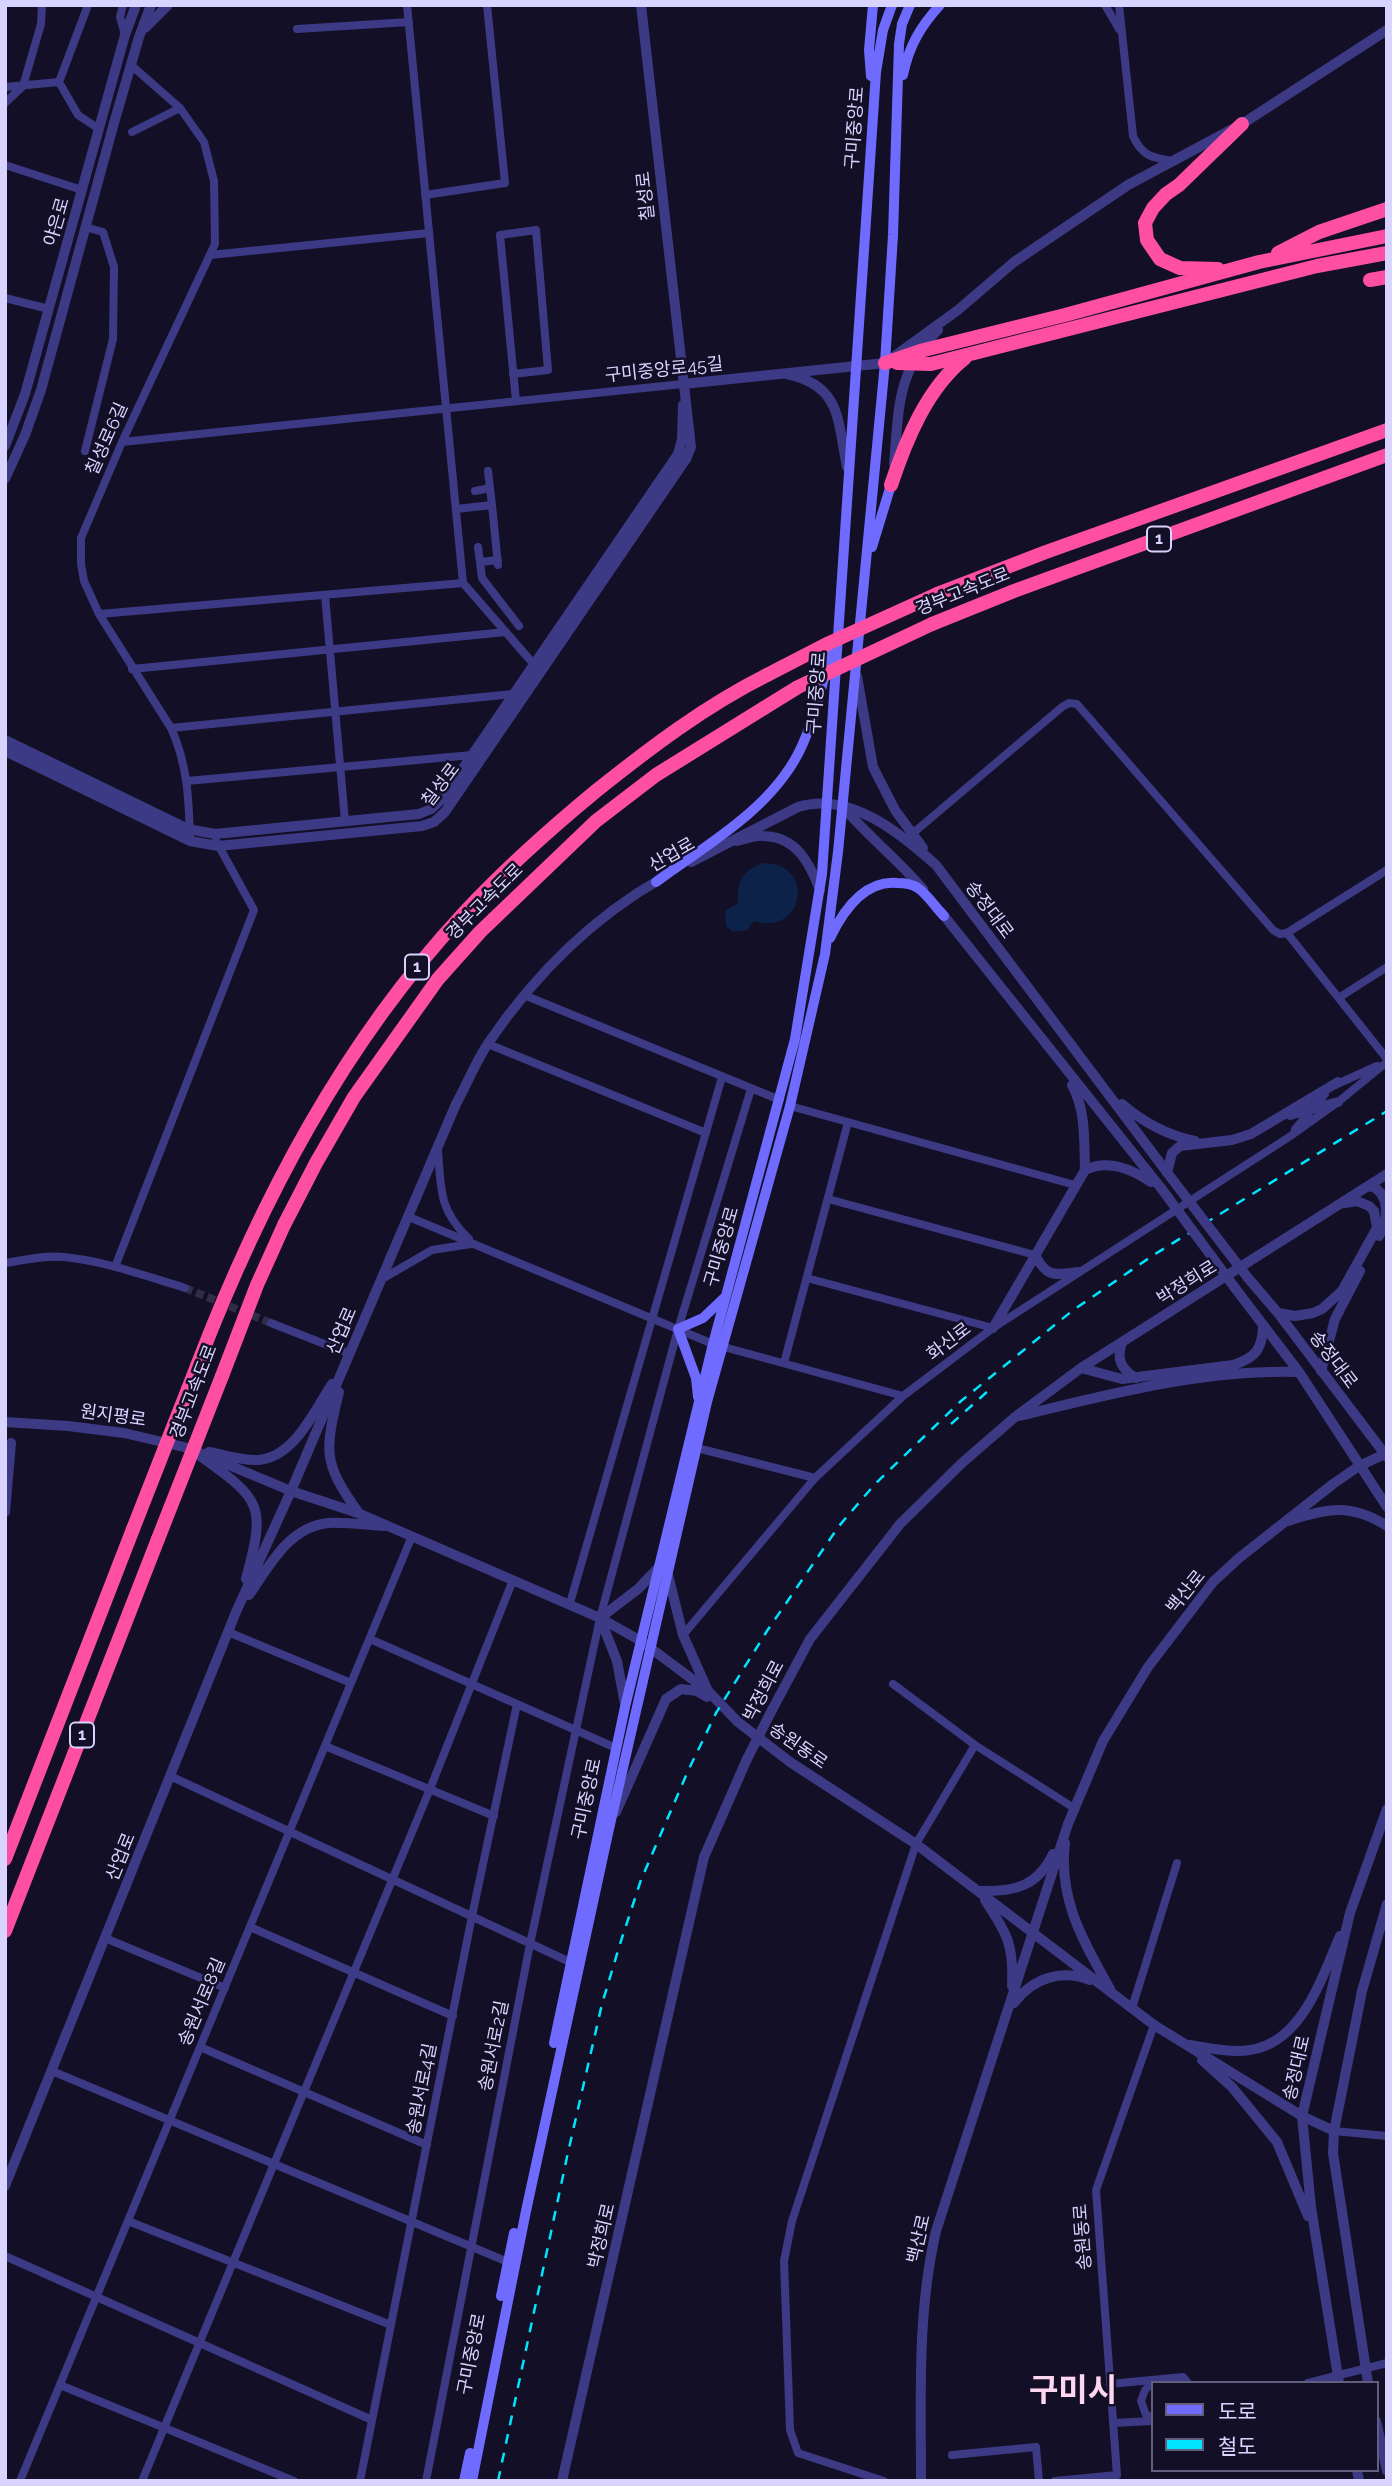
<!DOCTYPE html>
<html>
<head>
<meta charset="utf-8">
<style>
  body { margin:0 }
  #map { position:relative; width:1392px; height:2486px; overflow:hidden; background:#130f26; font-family:Raleway,"Noto Sans KR",sans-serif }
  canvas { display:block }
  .frame { position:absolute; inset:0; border:7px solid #d9d4ff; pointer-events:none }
  .legend { position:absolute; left:1151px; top:2381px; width:228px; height:91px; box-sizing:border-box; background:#130f26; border:2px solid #625e7d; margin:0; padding:9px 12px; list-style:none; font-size:21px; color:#d9d4ff }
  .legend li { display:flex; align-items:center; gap:14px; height:35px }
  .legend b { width:35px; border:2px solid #625e7d }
</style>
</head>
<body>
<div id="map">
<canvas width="1392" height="2486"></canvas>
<div class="frame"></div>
<ul class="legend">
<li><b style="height:9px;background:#6f6bff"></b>도로</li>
<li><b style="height:9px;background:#00e5ff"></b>철도</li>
</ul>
</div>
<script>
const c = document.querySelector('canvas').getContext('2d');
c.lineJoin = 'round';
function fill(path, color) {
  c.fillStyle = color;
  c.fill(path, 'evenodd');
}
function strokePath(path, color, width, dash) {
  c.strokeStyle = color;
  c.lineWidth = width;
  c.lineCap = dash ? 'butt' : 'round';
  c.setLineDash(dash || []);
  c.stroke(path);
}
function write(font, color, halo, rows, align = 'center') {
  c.font = font + ' Raleway,"Noto Sans KR",sans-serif';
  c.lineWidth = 5;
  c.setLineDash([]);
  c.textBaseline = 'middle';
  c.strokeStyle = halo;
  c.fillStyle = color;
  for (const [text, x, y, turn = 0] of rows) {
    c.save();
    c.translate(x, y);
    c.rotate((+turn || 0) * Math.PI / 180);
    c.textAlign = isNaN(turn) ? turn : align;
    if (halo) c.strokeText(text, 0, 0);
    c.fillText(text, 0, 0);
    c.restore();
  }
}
const water = new Path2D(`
  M763 863C817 863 804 937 754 921L747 930 733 932 726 926 725 911 738 903C736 883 743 869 763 863Z`);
const minorTunnel = new Path2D(`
  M185 1288 271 1323`);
const minor = new Path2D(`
  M123 5 120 17 125 35
  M407 5 463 583 537 668
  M1105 5 1119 29
  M1119 5 1133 136C1142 156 1152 158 1173 161
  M297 29 409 22
  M131 65 180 108 204 142 214 181 215 244 122 442 81 538V564L84 581 99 614 171 728C188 765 189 802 190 841
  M59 82 78 115 99 129
  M23 86 41 24 42 5
  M5 87 59 82 88 5
  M5 103 23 86
  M132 132 180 108
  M5 165 82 190
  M425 195 505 183 487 5
  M210 255 429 233
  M5 298 49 309
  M513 374 548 370 536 230 500 235 516 401
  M122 442 683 384
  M85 451 113 339 114 267 103 232 85 227
  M488 471 492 505
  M475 491 490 488
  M456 509 492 505 498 565
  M478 547 480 562
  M498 560 480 562 482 578 519 626
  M325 595 345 821
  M99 614 463 583
  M132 669 506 632
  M171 728 513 694
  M187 781 472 755
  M912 834 1062 707 1069 703 1077 704 1273 930 1280 934 1287 933
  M1387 870 1287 933 1387 1059
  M524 995 780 1100
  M1340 997 1387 967
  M488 1044 706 1133
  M1335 1085 1377 1066
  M790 1106 1075 1185
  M1295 1129 1325 1094
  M438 1150C441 1190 439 1210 469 1239
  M828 1199 1035 1255
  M409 1217 713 1344 903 1396
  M5 1263C25 1260 44 1255 64 1257 105 1261 146 1276 185 1288
  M115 1267 254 910 216 841
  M807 1278 993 1328
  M382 1279 432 1250 471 1244
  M271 1323 350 1354
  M784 1363 848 1122
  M697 1448 815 1478
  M570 1603 722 1077
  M228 1632 351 1683
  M683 1635 815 1478 903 1396 993 1328 1289 1137 1338 1102 1387 1062
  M370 1639 616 1748
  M893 1684 975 1745 1074 1808
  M325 1746 494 1816
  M170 1776 570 1962
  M250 1927 453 2016
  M105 1938 225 1988
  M1132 2008 1177 1863
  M200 2047 427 2145
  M52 2071 508 2262
  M1334 2131 1387 2136
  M128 2221 391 2325
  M5 2256 372 2420
  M1152 2383 1145 2390 1141 2401 1146 2415 1152 2417
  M1308 2383 1387 2363
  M1110 2384 1183 2377 1188 2383
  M60 2385 294 2481
  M1113 2423 1152 2421
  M952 2455 1036 2447 1039 2481
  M20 2481 412 1536
  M142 2481 430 1789 513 1580
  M360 2481 472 1916 517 1704
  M426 2481 530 1944 600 1618 678 1329 751 1089
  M884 2481 798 2453 790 2430 784 2261 792 2221 916 1844 975 1745
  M1055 2481 1117 2475 1096 2190 1154 2025`);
const tertiary = new Path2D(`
  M145 28 168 5
  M787 374C842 386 837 420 847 467
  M683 384 885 363 958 310 1014 262 1128 185 1242 124 1387 30
  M5 446 25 394 125 35 136 5
  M894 464C899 409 896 372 938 330
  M5 479 25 435 41 390 114 123 139 37 151 5
  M857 676 873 767 895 810 923 848
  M5 740 188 829 215 834 419 814 431 809 442 799 678 454 682 439 683 405
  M5 751 190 841 218 846 422 826 434 822 445 812 686 459 691 447 641 5
  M843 807C868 836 898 860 923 889
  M737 841C745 839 756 835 764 836 797 837 810 864 820 890
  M691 862 798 807C850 791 900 833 936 865L1172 1179
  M941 912 1161 1188
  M1072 1085C1086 1110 1084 1141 1085 1170
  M1122 1104C1144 1123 1166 1135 1195 1141
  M1290 1115 1338 1102
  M1167 1173 1172 1153 1180 1146 1232 1140 1251 1134 1338 1082
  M1367 1187 1372 1186C1387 1194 1387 1208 1385 1223
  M1379 1236 1387 1219
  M1035 1255C1047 1278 1054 1275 1078 1272
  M1248 1278 1278 1313 1387 1457
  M1235 1288 1299 1372 1387 1507
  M1278 1313 1295 1316 1313 1313 1322 1309 1342 1291 1377 1228 1374 1211 1369 1206 1357 1201 1345 1203
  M993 1328 1085 1170C1109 1159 1131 1169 1151 1182
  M1122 1343C1116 1359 1121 1369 1136 1378
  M1081 1368 1122 1379 1233 1365C1255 1358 1262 1350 1263 1327
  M1321 1371 1335 1319 1360 1271
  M339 1392C325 1450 322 1462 358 1512
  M1019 1416C1110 1394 1204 1369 1299 1372
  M5 1422 68 1426 124 1433 188 1448 291 1491 358 1513 600 1618 641 1641 708 1691 738 1722 790 1762 916 1844 1154 2025 1302 2116 1334 2131
  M209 1452C225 1455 242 1461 258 1460 295 1457 314 1411 332 1384
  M200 1456C262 1500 266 1505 246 1579
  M5 1512 11 1443
  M1288 1521C1327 1508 1351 1503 1387 1526
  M668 1575 683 1635 708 1691
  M249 1595C270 1565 289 1527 328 1523 347 1522 366 1525 384 1526
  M600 1618 617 1661 625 1704
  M600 1618 638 1589 659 1567
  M772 1710 810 1639 900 1524 962 1463 1015 1417 1081 1368 1387 1174
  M616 1812 666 1699 681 1689 697 1691 707 1697
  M1065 1843C1058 1900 1084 1942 1110 1989
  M979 1891C1014 1892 1037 1887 1053 1854
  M985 1900C1007 1933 1014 1945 1012 1986
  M1014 2003C1033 1978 1061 1969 1090 1980
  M1190 2045C1209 2048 1231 2053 1250 2050 1302 2043 1322 1977 1340 1936
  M1202 2060 1232 2087 1277 2142 1308 2216
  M5 2186 236 1612 291 1491 456 1104C467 1084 476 1061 489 1042 534 976 592 918 662 878
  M1339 2383 1311 2207 1302 2116 1350 1913 1387 1809
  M1368 2383 1333 2153 1334 2131 1362 1991 1387 1904
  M1376 2421 1387 2471
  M1357 2470 1359 2481
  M562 2481 704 1857 747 1759
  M921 2481C921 2397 917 2313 936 2231L1068 1824 1103 1741 1148 1667 1213 1582 1239 1558 1333 1484 1359 1466 1385 1454`);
const secondary = new Path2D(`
  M903 75C909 46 920 27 940 5
  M871 76 869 50 873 5
  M872 547 891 485
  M656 882C706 845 768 811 798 754 815 721 822 682 833 647
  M830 938C843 911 864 880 897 883 904 883 912 884 918 888 928 895 936 908 944 916
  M698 1397 696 1378 678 1329 703 1318 724 1298
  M554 2043 625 1707 713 1344 795 1039 822 874 876 72 883 30 892 5
  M501 2296 514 2233
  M464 2481 470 2453
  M472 2481 526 2211 609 1829 707 1402 790 1106 825 954 838 852 885 363 893 235 899 44 902 24 910 5`);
const motorway = new Path2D(`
  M1278 253 1319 232 1387 209
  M1218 269 1180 268 1160 259 1147 240 1145 223 1153 208 1166 194 1179 185 1242 124
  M1370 280 1387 277
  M885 363 920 351 1065 315 1259 262 1387 236
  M897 363 931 364 1317 266 1387 253
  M891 485C906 440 927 388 965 358
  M937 594 1046 552 1387 430
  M932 624 1014 591 1387 455
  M197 1366C260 1202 343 1043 464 913 505 869 550 829 596 791 650 748 705 706 767 675
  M222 1376 257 1285 284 1225 316 1163 354 1097 438 979 480 932 596 821 656 775 764 708
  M5 1859 133 1529
  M5 1931 158 1539`);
const rail = new Path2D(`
  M951 1424 988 1391
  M498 2481 567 2157 602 2004 620 1944 641 1880 688 1771 716 1713 767 1631 839 1526 875 1484 961 1401 1072 1311 1152 1256 1387 1111`);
const tertiaryBridge = new Path2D(`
  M1172 1179 1248 1278
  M1161 1188 1235 1288
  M747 1759 772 1710`);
const motorwayBridge = new Path2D(`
  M767 675 829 643 937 594
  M764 708 798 687 932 624
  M133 1529 197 1366
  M158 1539 222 1376`);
const shields = [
  [1159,539,24],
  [417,967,24],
  [82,1735,24]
];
const shieldNames = [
  ["1",1159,539],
  ["1",417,967],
  ["1",82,1735]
];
const streetNames = [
  ["구미중앙로",855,128,-86],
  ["칠성로",646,196,-96],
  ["야은로",57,222,-74],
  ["구미중앙로45길",664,370,-6],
  ["칠성로6길",107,439,-66],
  ["경부고속도로",963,592,-22],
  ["구미중앙로",817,693,-86],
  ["칠성로",441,785,-53],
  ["산업로",672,855,-30],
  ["경부고속도로",485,902,-45],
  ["송정대로",989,910,53],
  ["구미중앙로",722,1247,-74],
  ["박정희로",1187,1283,-32],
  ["산업로",342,1331,-67],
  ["화신로",949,1342,-37],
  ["송정대로",1333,1360,53],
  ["경부고속도로",194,1392,-69],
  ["원지평로",113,1416,8],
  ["백산로",1186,1592,-51],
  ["박정희로",764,1691,-62],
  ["송원동로",798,1746,35],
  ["구미중앙로",587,1799,-78],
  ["산업로",121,1857,-68],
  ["송원서로8길",202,2002,-67],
  ["송원서로2길",494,2046,-79],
  ["송정대로",1297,2068,-77],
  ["송원서로4길",422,2089,-79],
  ["박정희로",602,2236,-77],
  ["송원동로",1083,2237,-94],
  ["백산로",919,2239,-77],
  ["구미중앙로",472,2354,-79]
];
const townNames = [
  ["구미시",1073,2391]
];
fill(water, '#0c2248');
strokePath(minorTunnel, '#312d47', 8, [8, 4]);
strokePath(minor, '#3d3a85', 8);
strokePath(tertiary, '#3d3a85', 10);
strokePath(secondary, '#6f6bff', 10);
strokePath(motorway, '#ff4fa3', 14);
strokePath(rail, '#00e5ff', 2.5, [10, 9]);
strokePath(tertiaryBridge, '#3d3a85', 10);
strokePath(motorwayBridge, '#ff4fa3', 14);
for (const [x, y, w] of shields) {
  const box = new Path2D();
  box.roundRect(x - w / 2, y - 12.5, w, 25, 5);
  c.fillStyle = '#130f26';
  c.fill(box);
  strokePath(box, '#d9d4ff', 2);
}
write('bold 16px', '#d9d4ff', null, shieldNames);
write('18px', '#d9d4ff', '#130f26', streetNames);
write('bold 32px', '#ffd6f0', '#130f26', townNames);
</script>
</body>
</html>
